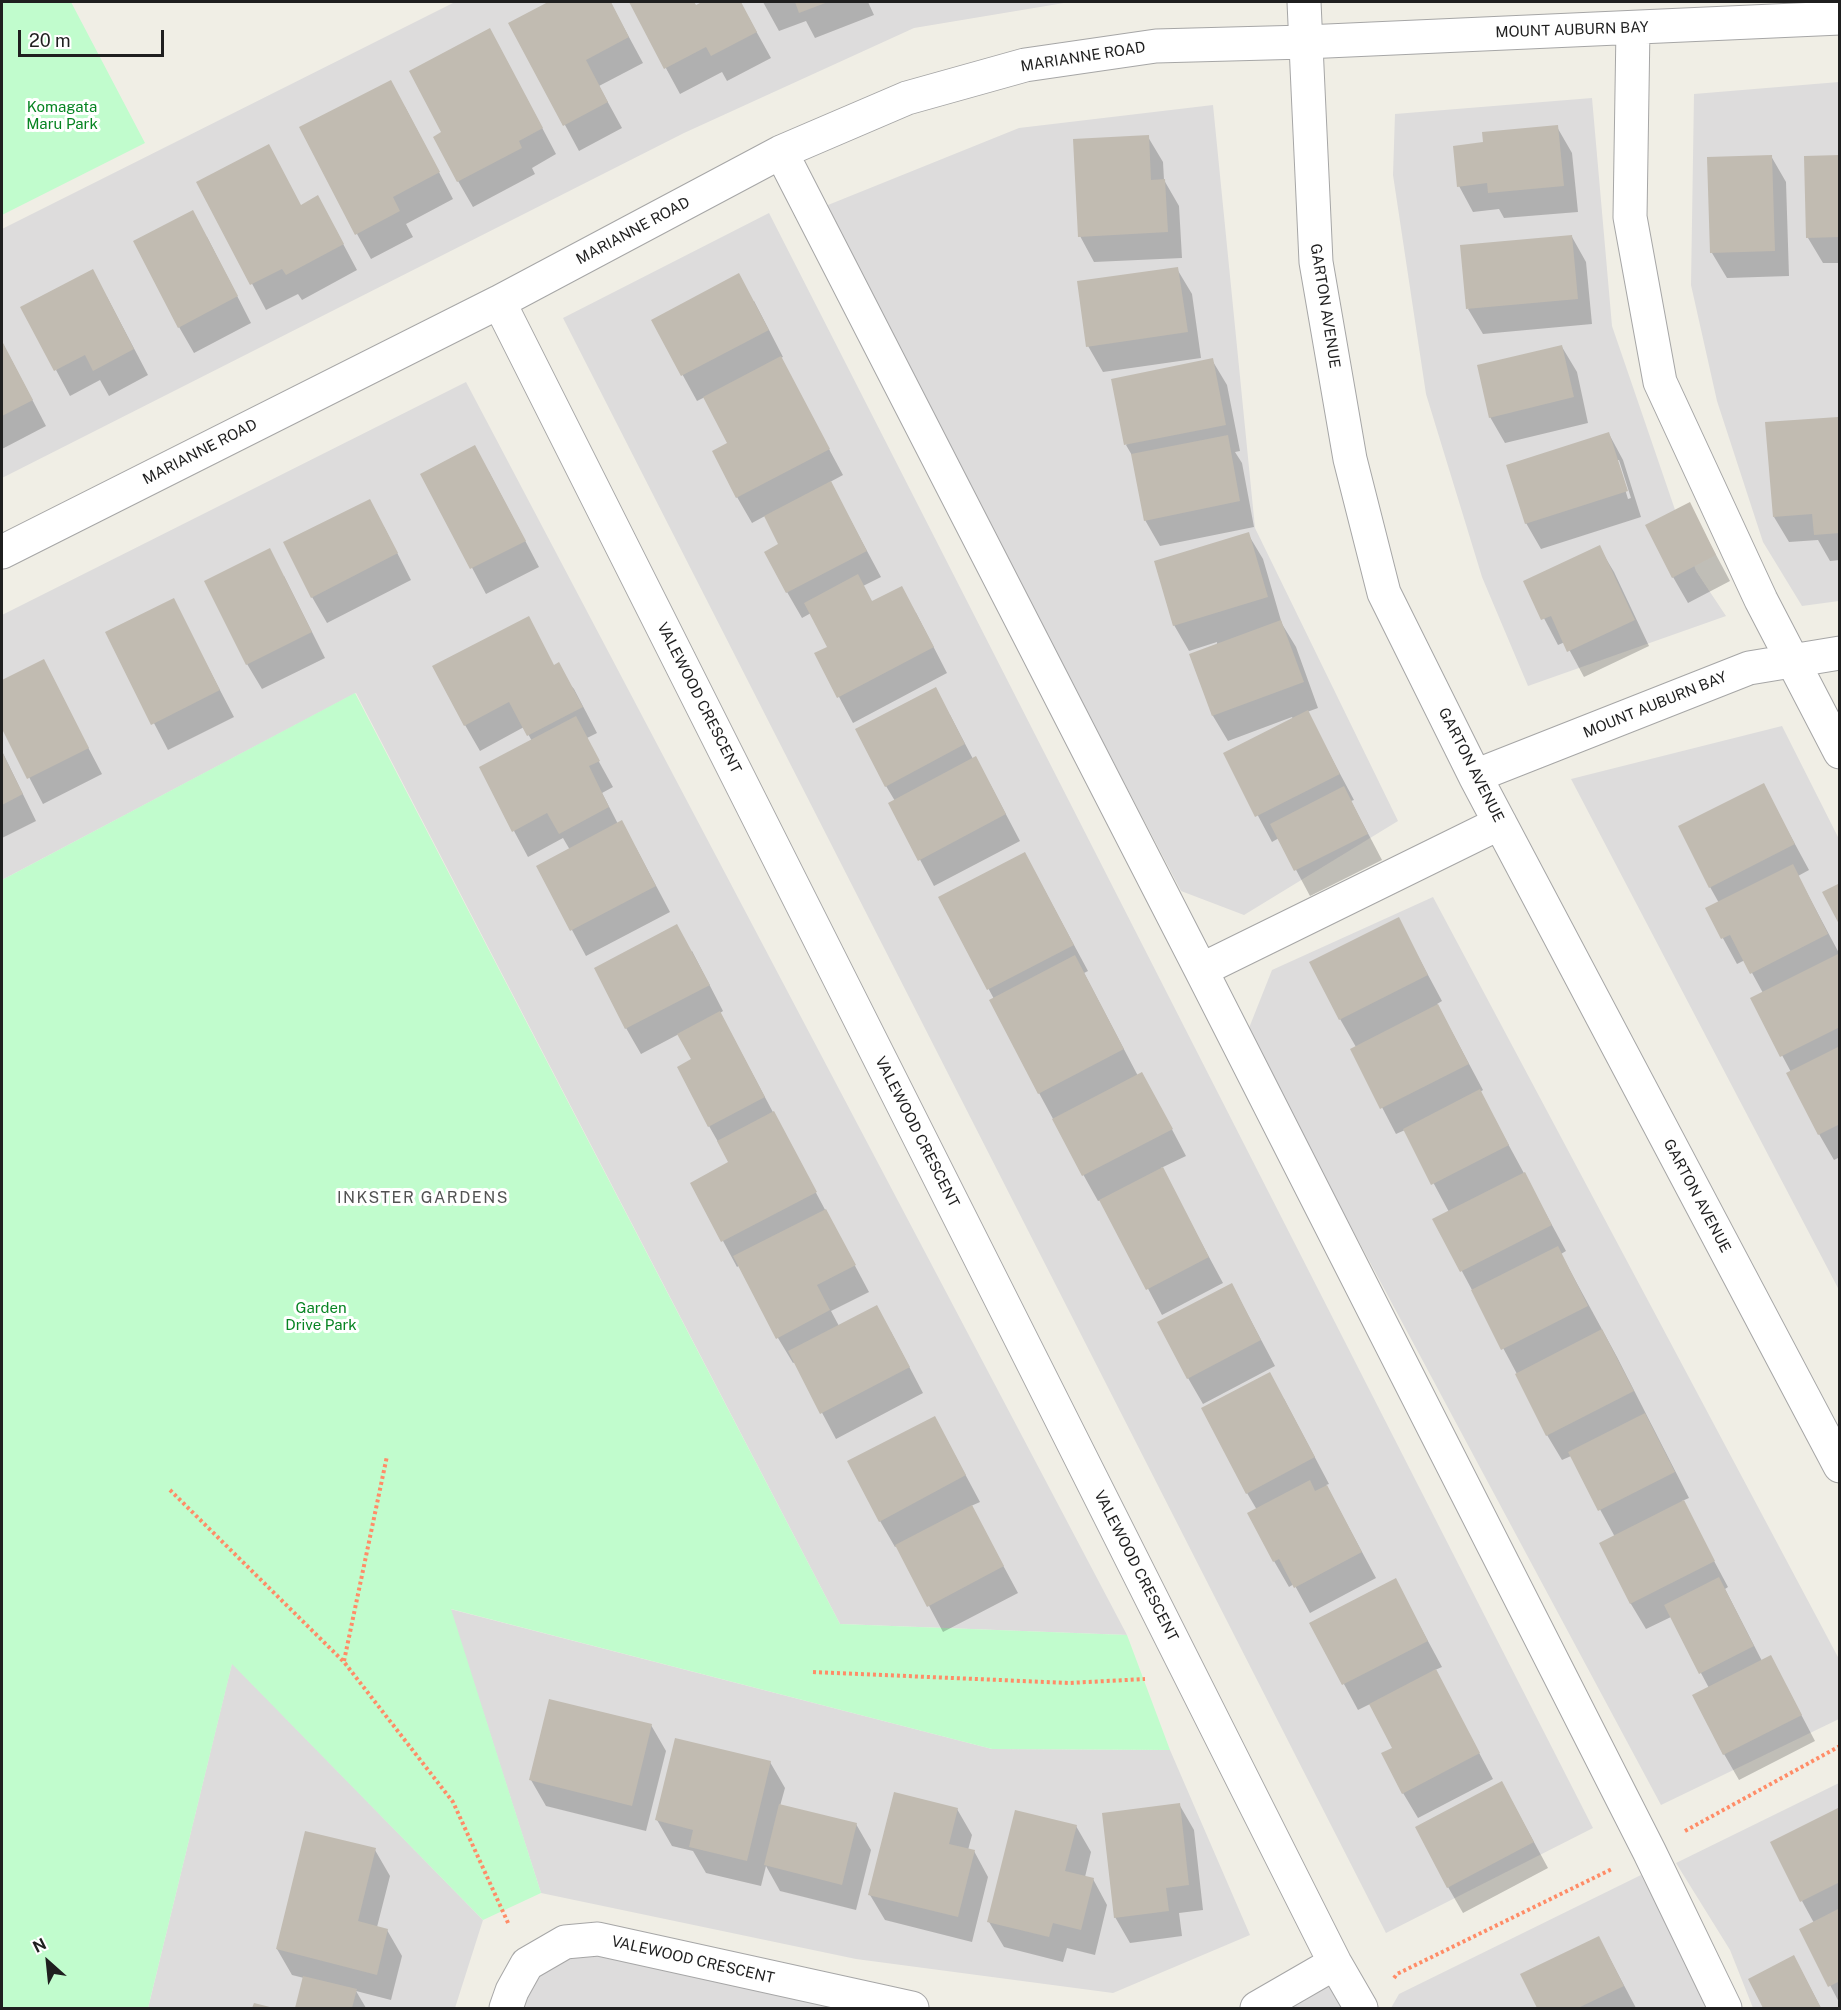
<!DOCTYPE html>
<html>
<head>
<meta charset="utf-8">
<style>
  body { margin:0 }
  #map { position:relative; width:1841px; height:2010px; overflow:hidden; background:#f0eee5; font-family:"Public Sans",sans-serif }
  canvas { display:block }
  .frame { position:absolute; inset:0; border:3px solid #1f1f1f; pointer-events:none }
  .north { position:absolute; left:18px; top:1932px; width:60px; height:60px; -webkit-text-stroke:4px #fff; paint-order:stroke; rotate:333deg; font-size:16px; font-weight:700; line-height:24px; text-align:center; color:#1f1f1f }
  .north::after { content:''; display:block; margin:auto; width:21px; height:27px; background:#1f1f1f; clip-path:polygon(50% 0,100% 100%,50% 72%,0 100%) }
  .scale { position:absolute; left:18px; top:30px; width:146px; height:27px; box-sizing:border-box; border:3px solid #1f1f1f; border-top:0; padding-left:8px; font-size:18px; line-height:21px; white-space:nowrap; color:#1f1f1f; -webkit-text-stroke:4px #fff; paint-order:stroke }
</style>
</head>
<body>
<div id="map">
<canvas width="1841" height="2010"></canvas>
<div class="frame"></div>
<div class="north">N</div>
<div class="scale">20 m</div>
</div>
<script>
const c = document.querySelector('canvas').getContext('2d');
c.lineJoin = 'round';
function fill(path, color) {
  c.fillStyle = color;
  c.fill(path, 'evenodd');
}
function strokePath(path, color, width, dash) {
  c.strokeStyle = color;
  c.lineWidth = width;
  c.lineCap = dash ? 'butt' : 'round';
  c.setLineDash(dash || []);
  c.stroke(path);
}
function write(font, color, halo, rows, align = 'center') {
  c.font = font + ' "Public Sans",sans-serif';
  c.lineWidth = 6;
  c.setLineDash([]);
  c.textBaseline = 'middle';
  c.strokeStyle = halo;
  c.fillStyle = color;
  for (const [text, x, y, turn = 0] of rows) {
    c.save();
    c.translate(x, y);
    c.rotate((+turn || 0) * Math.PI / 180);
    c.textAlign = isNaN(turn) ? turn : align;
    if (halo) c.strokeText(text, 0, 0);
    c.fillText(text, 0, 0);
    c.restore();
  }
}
const residential = new Path2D(`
  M455 2H1070L914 28 684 133 2 478V229Z
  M1839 82V601L1802 606 1763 542 1717 401 1691 285 1694 94Z
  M1592 98 1612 326 1696 571 1726 616 1528 686 1482 577 1426 394 1393 175 1395 114Z
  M1213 105 1255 528 1398 821 1244 915 1181 891 823 207 1019 128Z
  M769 213 1593 1828 1386 1933 563 318Z
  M466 382 1127 1635 840 1624 356 693 2 880V615Z
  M1782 726 1839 839V1290L1571 779Z
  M1433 897 1839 1659V1719L1661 1805 1247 1033 1272 970Z
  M450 1609 992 1749 1170 1750 1250 1935 1113 1993 856 1959 541 1893Z
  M232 1663 483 1920 455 2008H148Z
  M1839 1783V2008H1753L1730 1950 1676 1863Z
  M1641 1875 1709 2008H1391L1399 1994Z
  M598 1953 840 2008H523L535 1976 566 1956Z
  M1335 1978 1351 2008H1284Z`);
const park = new Path2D(`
  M2 2H71L145 143 2 215Z
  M355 693 840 1624 1127 1635 1170 1750 992 1749 451 1609 541 1893 483 1920 232 1664 148 2008H2V880Z`);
const shadow = new Path2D(`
  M552 2H610L643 63 599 86 622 128 579 151 510 23Z
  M630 2H694L696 6 705 2H740L771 58 727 81 722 72 680 94Z
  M763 2H868L874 15 815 38 806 21 779 31Z
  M504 56 556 154 532 168 535 174 473 207 458 181 443 133Z
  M405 107 453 199 406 224 413 237 371 259 357 234Z
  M1557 127 1572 153 1578 212 1504 218 1499 209 1473 212 1459 186 1485 144Z
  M1148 137 1163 162 1164 180 1179 206 1182 258 1094 262 1080 236Z
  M1771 156 1786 182 1789 276 1727 278 1712 253Z
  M1840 156V263H1823L1808 238Z
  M198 182 301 206 332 223 357 270 302 300 298 294 266 310Z
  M207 237 251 323 194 353 179 327Z
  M1572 237 1586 262 1592 324 1483 334 1468 309Z
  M1177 269 1192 294 1201 358 1103 372 1088 346Z
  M107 297 148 375 109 396 100 380 70 396 56 370Z
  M754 301 783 357 780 358 843 475 830 482 881 577 863 586 872 602 916 613 947 673 853 723 816 654 829 647 811 613 802 618 787 592 780 545 765 516 752 523 737 497 729 444 705 397 697 401 653 321Z
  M2 342 46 426 2 449Z
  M1562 347 1577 372 1588 423 1505 443 1490 417Z
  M1212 360 1227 385 1240 451 1235 452 1242 463 1254 527 1160 546 1145 520 1133 457 1126 445Z
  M1837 419 1840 423V560L1830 561 1818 540 1789 542 1774 517Z
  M1609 434 1623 460 1641 517 1541 549 1526 523ZM1616 460H1619L1631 498 1628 499Z
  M489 472 539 567 486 594 422 474Z
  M1689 504 1730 581 1688 603 1673 577Z
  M384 527 411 580 327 623 312 597Z
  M1248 534 1263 559 1282 624 1296 647 1318 708 1307 712 1354 800 1351 801 1382 860 1310 896 1279 838 1272 842 1225 754 1293 719 1292 717 1228 741 1213 716 1217 642 1189 651 1174 625Z
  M1599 547 1614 572 1649 646 1584 677 1565 642 1558 645 1525 582Z
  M284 576 325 658 262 689 247 664Z
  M173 600 234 717 168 750 107 633Z
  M43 661 102 774 43 804 2 725V682Z
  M554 666 574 689 597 733 587 738 588 742 613 787 602 793 618 824 636 848 670 912 586 956 572 930 570 850 563 838 528 857 514 831 532 741 524 727 480 751 465 725Z
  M950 715 973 759 990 784 1020 841 934 886 890 803 895 801 886 786Z
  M2 751 36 821 2 838Z
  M1763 785 1809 870 1798 876 1840 955V1157L1834 1160 1819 1134 1791 1072 1752 999 1763 993 1745 960 1737 964 1707 909 1719 903 1710 887Z
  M1025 854 1088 971 1084 973 1138 1076 1156 1099 1186 1156 1161 1168 1223 1283 1162 1315 1101 1200 1098 1201 1084 1176 1039 1093 994 999 940 898Z
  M1398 919 1442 1001 1437 1004 1483 1090 1480 1092 1566 1251 1561 1254 1617 1357 1689 1498 1682 1501 1728 1587 1725 1589 1762 1661 1771 1657 1815 1741 1739 1780 1724 1754 1709 1688 1671 1617 1646 1629 1631 1604 1601 1544 1615 1537 1571 1456 1562 1460 1547 1435 1517 1374 1434 1219 1449 1212 1405 1130 1396 1134 1352 1050 1356 1047 1340 1019Z
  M692 951 723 1011 720 1013 869 1292 831 1311 839 1326 891 1332 923 1393 836 1439 795 1362 793 1363 778 1338 740 1265 737 1267 723 1241 730 1163 709 1126 693 1060 679 1034 641 1054 626 1028Z
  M1232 1285 1275 1366 1203 1404 1188 1378Z
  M1284 1399 1329 1484 1326 1485 1376 1578 1310 1613 1294 1584 1289 1587 1274 1561 1257 1510 1247 1493Z
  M935 1418 980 1502 971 1506 1018 1593 943 1632 897 1546 895 1547 880 1521Z
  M1395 1580 1442 1667 1435 1670 1493 1779 1418 1818 1403 1793 1394 1748 1370 1704 1358 1710 1311 1623Z
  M651 1725 666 1751 646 1831 546 1806 531 1780Z
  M770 1762 785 1788 780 1806 856 1824 871 1850 856 1910 780 1891 766 1866 761 1886 706 1873 693 1851 672 1846 657 1820Z
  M1502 1783 1548 1868 1463 1913 1448 1887Z
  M1179 1804 1194 1830 1203 1910 1179 1913 1182 1936 1130 1943 1115 1917Z
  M957 1809 972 1835 968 1850 974 1851 988 1877 972 1942 885 1920 870 1895Z
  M1840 1809V2004L1801 1930 1814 1923 1802 1901Z
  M1076 1826 1091 1852 1085 1877 1093 1879 1107 1905 1095 1955 1067 1948 1063 1962 1004 1947 989 1922Z
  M375 1850 390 1876 377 1927 387 1930 402 1956 391 2000 356 1991 366 2008H296L304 1978 292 1975 277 1949Z
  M1599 1938 1636 2008H1539L1522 1975Z
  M1794 1957 1821 2008H1764L1750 1979Z`);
const building = new Path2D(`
  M548 2H611L629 37 586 60 608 102 563 126 508 23Z
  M629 2H694L696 5 702 2H741L757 32 711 56 706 47 664 69Z
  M795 2H828L799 13Z
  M490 28 543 128 519 141 522 148 457 182 433 137 441 132 409 71Z
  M391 80 440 172 393 197 400 211 355 235 299 127Z
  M1558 125 1564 186 1488 193 1487 183 1457 187 1453 146 1483 142 1482 132Z
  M1149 135 1151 180 1165 179 1168 232 1078 237 1073 139Z
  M269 144 301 205 318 195 344 244 286 275 282 269 250 285 196 182Z
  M1772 155 1775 251 1710 253 1707 157Z
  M1840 155V237L1806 238 1804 156Z
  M193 210 238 296 178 328 133 241Z
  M1572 235 1578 299 1466 309 1460 245Z
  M1178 267 1188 332 1086 347 1077 281Z
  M93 269 134 349 93 371 85 355 54 371 20 307Z
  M739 273 769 330 681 376 651 320Z
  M2 341 33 400 2 416Z
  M1562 345 1574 397 1489 418 1477 365Z
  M781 356 830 449 736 498 712 451 727 443 703 397Z
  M1213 358 1226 425 1124 445 1111 379Z
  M1838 417 1840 441V533L1814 535 1812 514 1773 517 1765 422Z
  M1609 432 1628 491 1525 524 1506 465Z
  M1228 435 1240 501 1144 521 1131 454Z
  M475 445 526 541 470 569 420 474Z
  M831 481 867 551 786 593 764 552 778 544 764 516Z
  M370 499 398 553 311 598 283 542Z
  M1690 502 1716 555 1672 578 1645 525Z
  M1249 532 1268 597 1173 626 1154 561Z
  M1600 545 1635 620 1567 652 1551 616 1541 620 1523 581Z
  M270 548 312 632 246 665 204 581Z
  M858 574 872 601 902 586 934 647 837 698 814 653 827 647 804 603Z
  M174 598 220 690 151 725 105 632Z
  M529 616 554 665 559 662 583 707 527 736 509 702 464 726 432 666Z
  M1281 620 1304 682 1212 716 1189 654Z
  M44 659 89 748 27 779 2 729V680Z
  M936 687 965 744 885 787 855 729Z
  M1308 710 1340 774 1255 817 1223 753Z
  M576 716 600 761 589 766 609 807 559 834 547 813 512 832 479 767Z
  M2 752 23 794 2 805Z
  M976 756 1006 814 918 861 888 803Z
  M1764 783 1795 844 1709 888 1678 826Z
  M1344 786 1368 834 1294 871 1270 824Z
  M622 820 656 886 570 931 536 866Z
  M1025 852 1074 945 987 990 938 897Z
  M1793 864 1828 934 1750 974 1730 935 1721 939 1705 908Z
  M1840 883V926L1822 892Z
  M1399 917 1428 975 1339 1020 1309 962Z
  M677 924 710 985 625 1029 594 968Z
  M1838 954 1840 957V1027L1780 1057 1750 998Z
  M1075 955 1124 1049 1038 1094 989 1000Z
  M1438 1004 1469 1064 1380 1109 1350 1049Z
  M720 1011 765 1097 708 1127 677 1067 691 1059 677 1034Z
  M1840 1046V1124L1818 1135 1786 1073Z
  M1142 1072 1173 1129 1082 1176 1052 1119Z
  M1480 1089 1509 1145 1431 1185 1403 1129Z
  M774 1111 817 1192 721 1242 690 1183 728 1162 717 1141Z
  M1163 1167 1209 1257 1146 1290 1099 1200Z
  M1525 1172 1552 1225 1460 1272 1432 1219Z
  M826 1209 856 1265 817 1285 830 1310 776 1339 733 1256Z
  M1558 1246 1588 1306 1501 1350 1471 1290Z
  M1232 1283 1261 1340 1187 1379 1157 1322Z
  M877 1305 910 1367 820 1414 788 1351Z
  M1602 1329 1634 1391 1546 1436 1515 1374Z
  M1270 1372 1315 1457 1246 1494 1201 1408Z
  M1645 1413 1675 1472 1598 1511 1568 1452Z
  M935 1416 966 1475 879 1522 847 1461Z
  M1310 1480 1315 1491 1327 1485 1362 1552 1294 1588 1279 1559 1273 1562 1247 1513Z
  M1684 1500 1715 1561 1630 1604 1599 1543Z
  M972 1505 1004 1566 927 1607 895 1545Z
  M1719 1577 1754 1646 1699 1674 1664 1605Z
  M1396 1578 1428 1641 1342 1685 1309 1623Z
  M1771 1655 1802 1715 1723 1755 1692 1695Z
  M1436 1669 1480 1753 1402 1794 1381 1753 1392 1748 1369 1704Z
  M549 1699 652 1724 632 1806 529 1780Z
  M675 1738 771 1761 747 1861 689 1847 693 1830 655 1820Z
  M1502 1781 1534 1842 1447 1888 1415 1827Z
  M894 1792 958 1808 949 1844 975 1850 958 1917 868 1895Z
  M1180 1803 1189 1885 1166 1888 1169 1911 1114 1918 1102 1813Z
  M779 1804 857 1823 842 1885 764 1865Z
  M1840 1807V1882L1800 1902 1770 1842Z
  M1015 1810 1077 1825 1065 1871 1094 1878 1081 1930 1053 1923 1049 1937 987 1922Z
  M305 1831 376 1848 358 1921 388 1929 377 1975 276 1949Z
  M1840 1908V1981L1828 1987 1799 1929Z
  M1599 1936 1624 1986 1578 2008H1537L1520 1974Z
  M1794 1955 1821 2008H1763L1748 1979Z
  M303 1976 357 1989 352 2008H295Z
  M254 2003 274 2008H252Z`);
const path = new Path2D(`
  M170 1490 344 1662 453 1802 509 1925
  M344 1661 387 1456
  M813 1672 1069 1683 1145 1679
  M1685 1831 1840 1746
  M1394 1978 1397 1974 1612 1869`);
const minor = new Path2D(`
  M1304 2 1316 262 1350 459 1384 593 1475 776 1840 1466
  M1633 28 1630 217 1660 382 1761 600 1840 752
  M781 152 1201 970 1649 1851 1725 2008
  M499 302 1335 1963 1361 2008
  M2 552 499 302 781 152 907 98 1025 65 1156 46 1305 42 1840 18
  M1475 776 1749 668 1840 653
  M1201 970 1500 823
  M506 2008 512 1991 527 1964 565 1942 598 1939 912 2008
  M1257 2008 1335 1963`);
const streetNames = [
  ["MOUNT AUBURN BAY",1572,30,-2],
  ["MARIANNE ROAD",1083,57,-9],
  ["MARIANNE ROAD",633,231,-28],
  ["GARTON AVENUE",1325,306,81],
  ["MARIANNE ROAD",200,452,-27],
  ["VALEWOOD CRESCENT",699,698,63],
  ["MOUNT AUBURN BAY",1655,705,-22],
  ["GARTON AVENUE",1471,765,63],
  ["VALEWOOD CRESCENT",917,1132,63],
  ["GARTON AVENUE",1697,1196,62],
  ["VALEWOOD CRESCENT",1136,1566,63],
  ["VALEWOOD CRESCENT",693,1960,13]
];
const parkNames = [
  ["Komagata",62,107],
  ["Maru Park",62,124],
  ["Garden",321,1308],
  ["Drive Park",321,1325]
];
const neighbourhoodNames = [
  ["INKSTER GARDENS",423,1198]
];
fill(residential, '#dddcdc');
fill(park, '#c1fccd');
fill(shadow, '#0003');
fill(building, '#c1bbb1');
strokePath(minor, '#a6a6a6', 35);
strokePath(path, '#ff8c67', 4, [3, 3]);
strokePath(minor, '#fff', 33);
write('15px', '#1f1f1f', '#fff', streetNames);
write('15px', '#078422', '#fff', parkNames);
c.letterSpacing = '1.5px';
write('16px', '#525252', '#fff', neighbourhoodNames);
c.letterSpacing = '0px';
</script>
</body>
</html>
